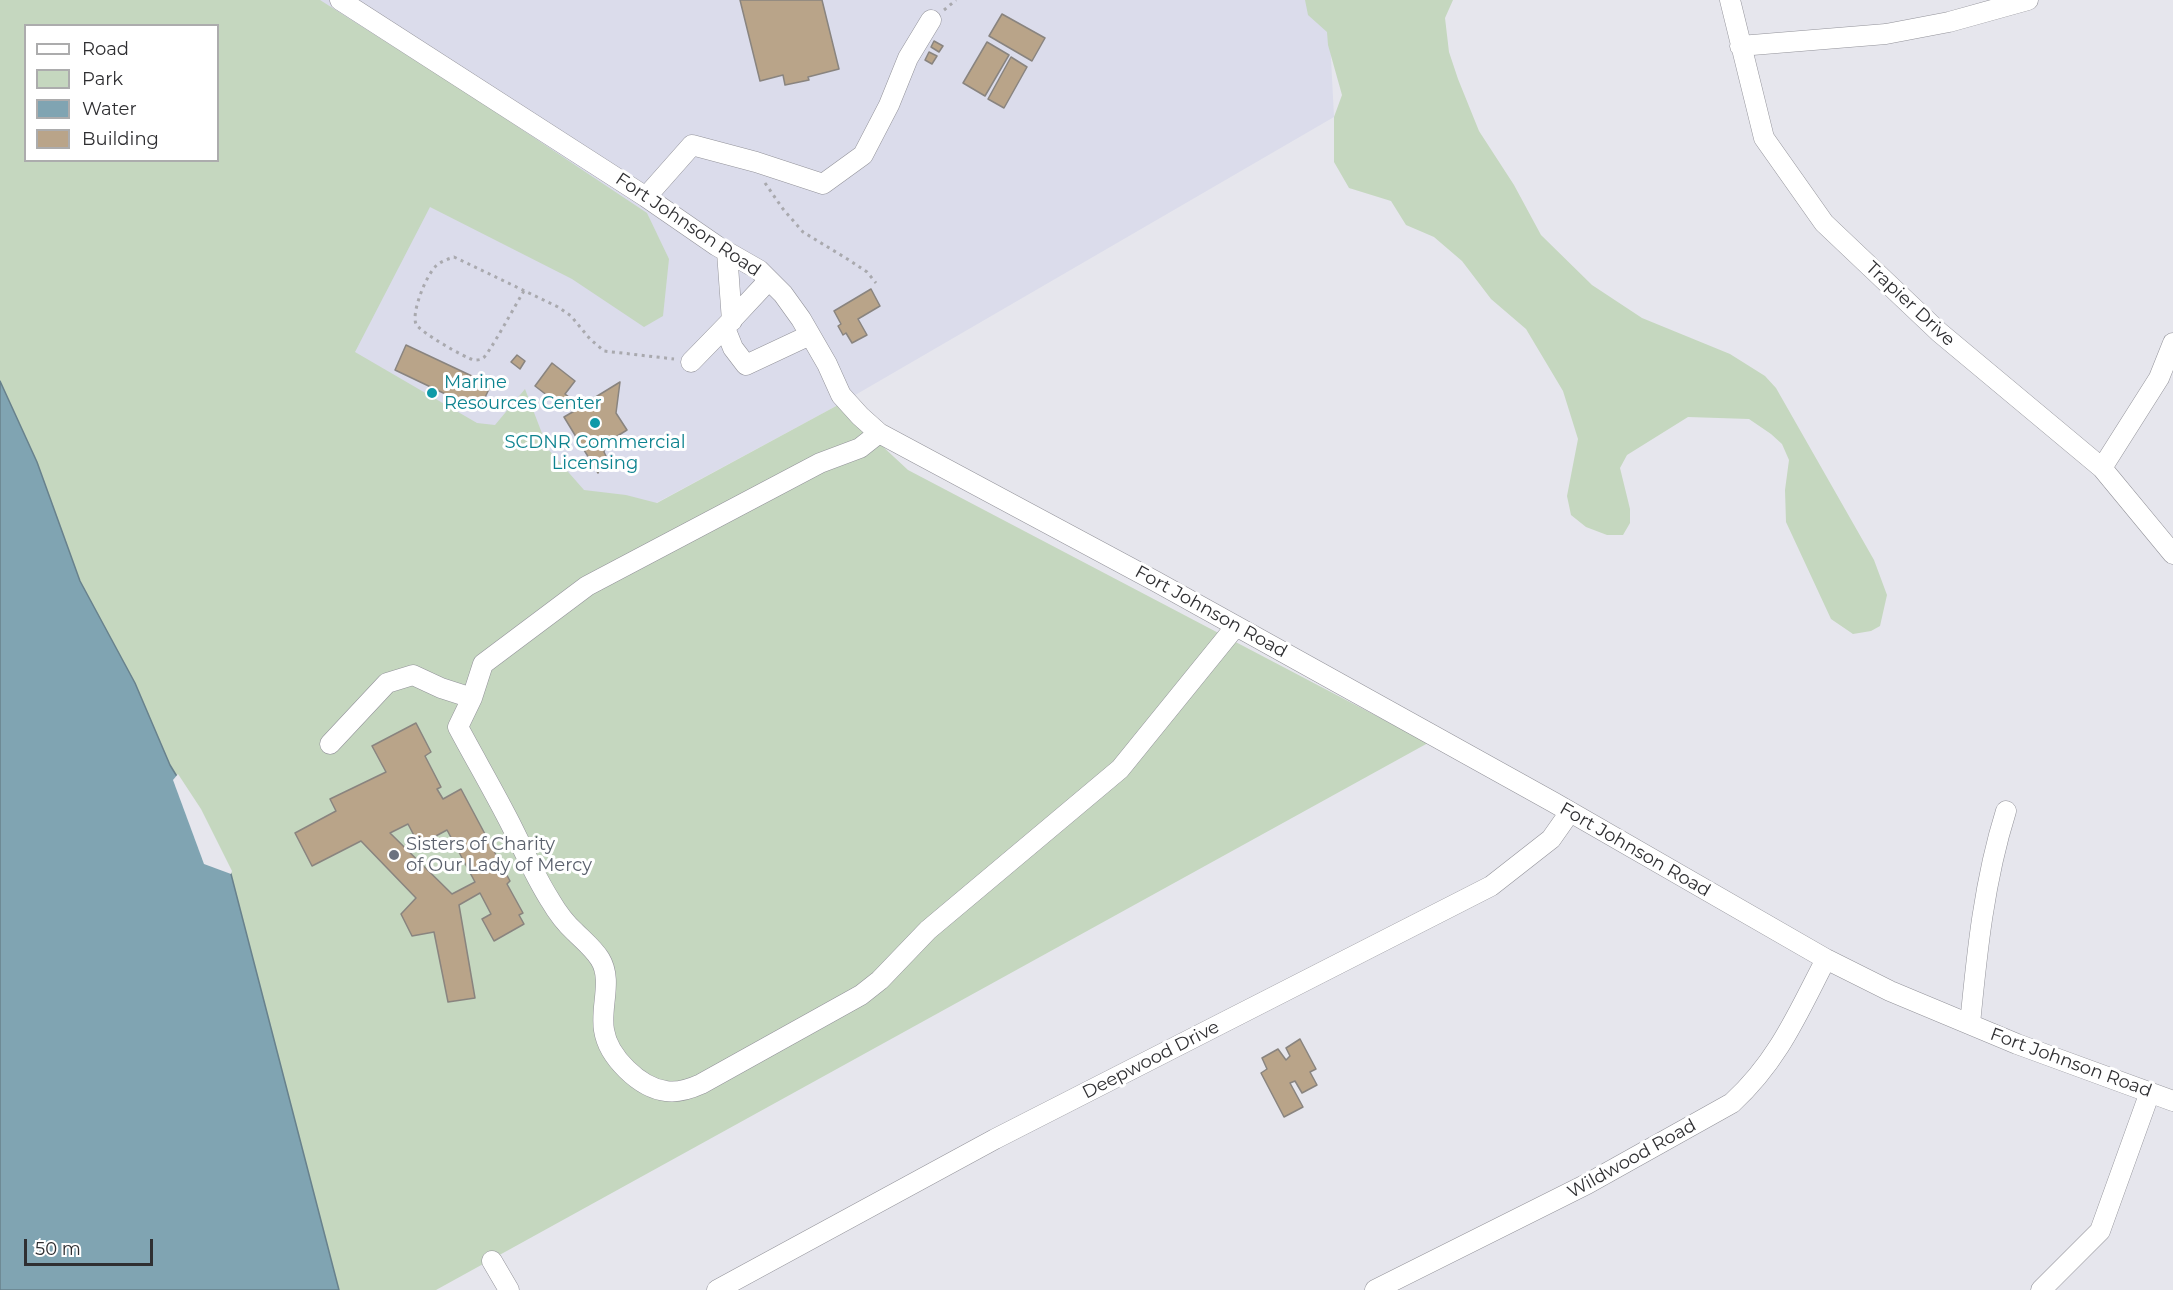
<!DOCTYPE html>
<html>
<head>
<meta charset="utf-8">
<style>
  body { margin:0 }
  #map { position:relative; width:2173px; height:1290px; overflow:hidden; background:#e6e6ed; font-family:Montserrat,sans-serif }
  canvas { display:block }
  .legend { position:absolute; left:24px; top:24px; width:195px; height:138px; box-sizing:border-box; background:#fff; border:2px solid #acacad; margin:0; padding:8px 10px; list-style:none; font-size:18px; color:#2f2f32 }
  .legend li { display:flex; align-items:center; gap:12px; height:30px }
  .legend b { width:30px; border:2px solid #acacad }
  .scale { position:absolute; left:24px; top:1239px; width:129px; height:27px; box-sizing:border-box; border:3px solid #2f2f32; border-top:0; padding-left:8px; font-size:18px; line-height:21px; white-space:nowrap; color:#2f2f32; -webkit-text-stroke:4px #fff; paint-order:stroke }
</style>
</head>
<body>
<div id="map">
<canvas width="2173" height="1290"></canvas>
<ul class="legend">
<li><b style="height:8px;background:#fff"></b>Road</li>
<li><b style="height:16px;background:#c5d7bf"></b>Park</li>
<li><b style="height:16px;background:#80a4b2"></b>Water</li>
<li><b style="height:16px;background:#b9a489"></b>Building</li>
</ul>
<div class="scale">50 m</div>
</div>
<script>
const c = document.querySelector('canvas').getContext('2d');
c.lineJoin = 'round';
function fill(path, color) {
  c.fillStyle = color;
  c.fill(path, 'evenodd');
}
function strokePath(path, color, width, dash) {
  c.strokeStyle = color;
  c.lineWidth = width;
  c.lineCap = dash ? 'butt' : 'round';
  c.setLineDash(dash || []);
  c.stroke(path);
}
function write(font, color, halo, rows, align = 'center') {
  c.font = font + ' Montserrat,sans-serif';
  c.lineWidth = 6;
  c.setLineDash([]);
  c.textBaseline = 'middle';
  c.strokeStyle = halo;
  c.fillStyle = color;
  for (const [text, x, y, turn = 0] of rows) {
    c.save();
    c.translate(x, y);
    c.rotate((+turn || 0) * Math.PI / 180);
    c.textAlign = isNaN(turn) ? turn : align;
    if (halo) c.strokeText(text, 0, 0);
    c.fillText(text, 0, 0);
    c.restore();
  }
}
const built = new Path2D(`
  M0 0H1328L1334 117 838 405 170 765 80 581ZM26 26H218V160H26Z`);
const green = new Path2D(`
  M0 0H320L476 99 647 213 669 259 663 316 644 327 572 279 430 207 355 352 477 423 495 425 525 389 548 449 584 490 626 495 657 503 838 405 908 470 1428 743 436 1290H185L0 786ZM26 26H218V160H26Z
  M1305 0H1453L1445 18 1449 52 1458 79 1479 131 1514 185 1541 235 1592 285 1642 318 1730 354 1765 376 1776 388 1874 560 1887 595 1880 626 1871 631 1853 634 1831 619 1786 522 1785 490 1789 460 1782 444 1771 434 1749 419 1688 417 1627 455 1620 468 1630 509V523L1623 535H1607L1586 527 1571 515 1567 496 1578 439 1563 391 1526 329 1491 299 1462 261 1434 237 1406 225 1391 201 1349 188 1334 162V117L1342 95 1328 45 1327 32 1308 15Z`);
const water = new Path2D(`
  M0 381 37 462 80 581 135 683 170 765 198 811 231 874 339 1290H0Z`);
const pier = new Path2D(`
  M178 774 201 809 232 871 231 874 204 864 173 780Z`);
const building = new Path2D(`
  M740 0H822L839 69 808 77 809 80 785 85 783 75 760 81Z
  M1002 14 1045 38 1032 61 989 36Z
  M934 41 943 46 939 52 931 47Z
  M987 42 1009 55 985 96 963 83Z
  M929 52 937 56 932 64 925 60Z
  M1011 57 1027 67 1004 108 988 99Z
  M871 289 880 306 858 319 867 335 852 343 846 333 843 335 838 326 841 324 834 311Z
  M406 345 491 385 479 410 395 370Z
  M517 355 525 361 520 369 511 362Z
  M552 363 575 381 565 394 581 406 620 382 616 413 627 430 606 443 604 452 608 460 601 465 598 473 564 417 576 410 560 398 557 403 535 386Z
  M416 723 431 752 425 756 441 787 437 789 443 799 461 789 510 881 507 884 523 913 519 915 524 924 494 941 482 919 491 914 480 893 459 905 475 998 448 1002 434 932 412 936 401 914 416 898 361 841 312 866 295 833 336 811 330 799 386 772 372 746ZM408 824 419 845 447 830 475 882 452 894 390 833Z
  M1300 1039 1316 1069 1310 1072 1317 1085 1302 1093 1295 1081 1290 1083 1303 1107 1284 1117 1261 1073 1267 1069 1262 1058 1278 1049 1286 1060 1290 1056 1286 1048Z`);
const path = new Path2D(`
  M944 10 956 0
  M765 183 783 209 803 232 849 260 867 272 876 283
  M524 291C518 300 488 356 483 358 481 360 477 360 474 360 465 358 420 332 416 324 411 312 427 273 437 265 442 261 448 259 454 257L558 307 571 316 590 339 604 351 674 359`);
const minor = new Path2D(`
  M340 0 646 197 717 246 759 270 783 294 801 319 827 364 841 395 860 416 879 433 1155 581 1553 802 1826 959 1890 991 2017 1044 2173 1101
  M1730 0 1764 138 1824 223 1939 332 2102 468 2173 554
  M1740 46 1886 34 1949 22 2028 0
  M646 197 692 145 756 162 823 184 863 155 889 105 908 58 931 20
  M727 252 732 321
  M725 328 733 348 746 365 810 335
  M691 362 727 325 769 280
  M879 433 860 448 820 463 587 586 483 664 472 698 458 727C474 757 492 788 508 819 522 846 534 875 550 900 557 912 565 923 575 932 584 941 593 948 600 959 613 980 600 1007 604 1030 608 1057 640 1088 666 1091 678 1093 690 1089 701 1084L861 995 880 980 928 930 1120 769 1236 626
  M2102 468 2159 378 2173 343
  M330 744 387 683 413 675 441 688 472 698
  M1970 1024C1977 952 1984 881 2006 811
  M492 1261 509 1290
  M717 1290 995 1139 1491 886 1551 839 1570 812
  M1375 1290 1587 1184 1732 1103C1778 1061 1798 1013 1826 959
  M2041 1290 2100 1231 2150 1092`);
const markers = [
  [432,393,6,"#0f9aa8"],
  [595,423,6,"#0f9aa8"],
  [394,855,6,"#6b7280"]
];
const streetNames = [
  ["Fort Johnson Road",688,225,34],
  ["Trapier Drive",1910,304,43],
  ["Fort Johnson Road",1211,612,29],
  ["Fort Johnson Road",1635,850,30],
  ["Deepwood Drive",1151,1060,-27],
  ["Fort Johnson Road",2071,1063,20],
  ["Wildwood Road",1632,1159,-29]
];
const cultureNames = [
  ["Marine",444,383],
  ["Resources Center",444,404],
  ["SCDNR Commercial",595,443,"center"],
  ["Licensing",595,464,"center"]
];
const worshipNames = [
  ["Sisters of Charity",406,845],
  ["of Our Lady of Mercy",406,866]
];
fill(built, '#dbdceb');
fill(green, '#c5d7bf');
fill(water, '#80a4b2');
strokePath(water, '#68818c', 1.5);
fill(pier, '#e6e6ed');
fill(building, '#b9a489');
strokePath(building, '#89847f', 1.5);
strokePath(minor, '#929299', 21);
strokePath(path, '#a9a9ae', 3, [3, 4.5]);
strokePath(minor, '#fff', 20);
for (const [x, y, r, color] of markers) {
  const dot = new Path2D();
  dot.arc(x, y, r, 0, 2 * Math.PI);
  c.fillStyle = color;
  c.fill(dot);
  strokePath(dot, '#fff', 2);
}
write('18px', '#2f2f32', '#fff', streetNames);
write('18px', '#0d838f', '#fff', cultureNames, 'left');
write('18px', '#5b616d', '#fff', worshipNames, 'left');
</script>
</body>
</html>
